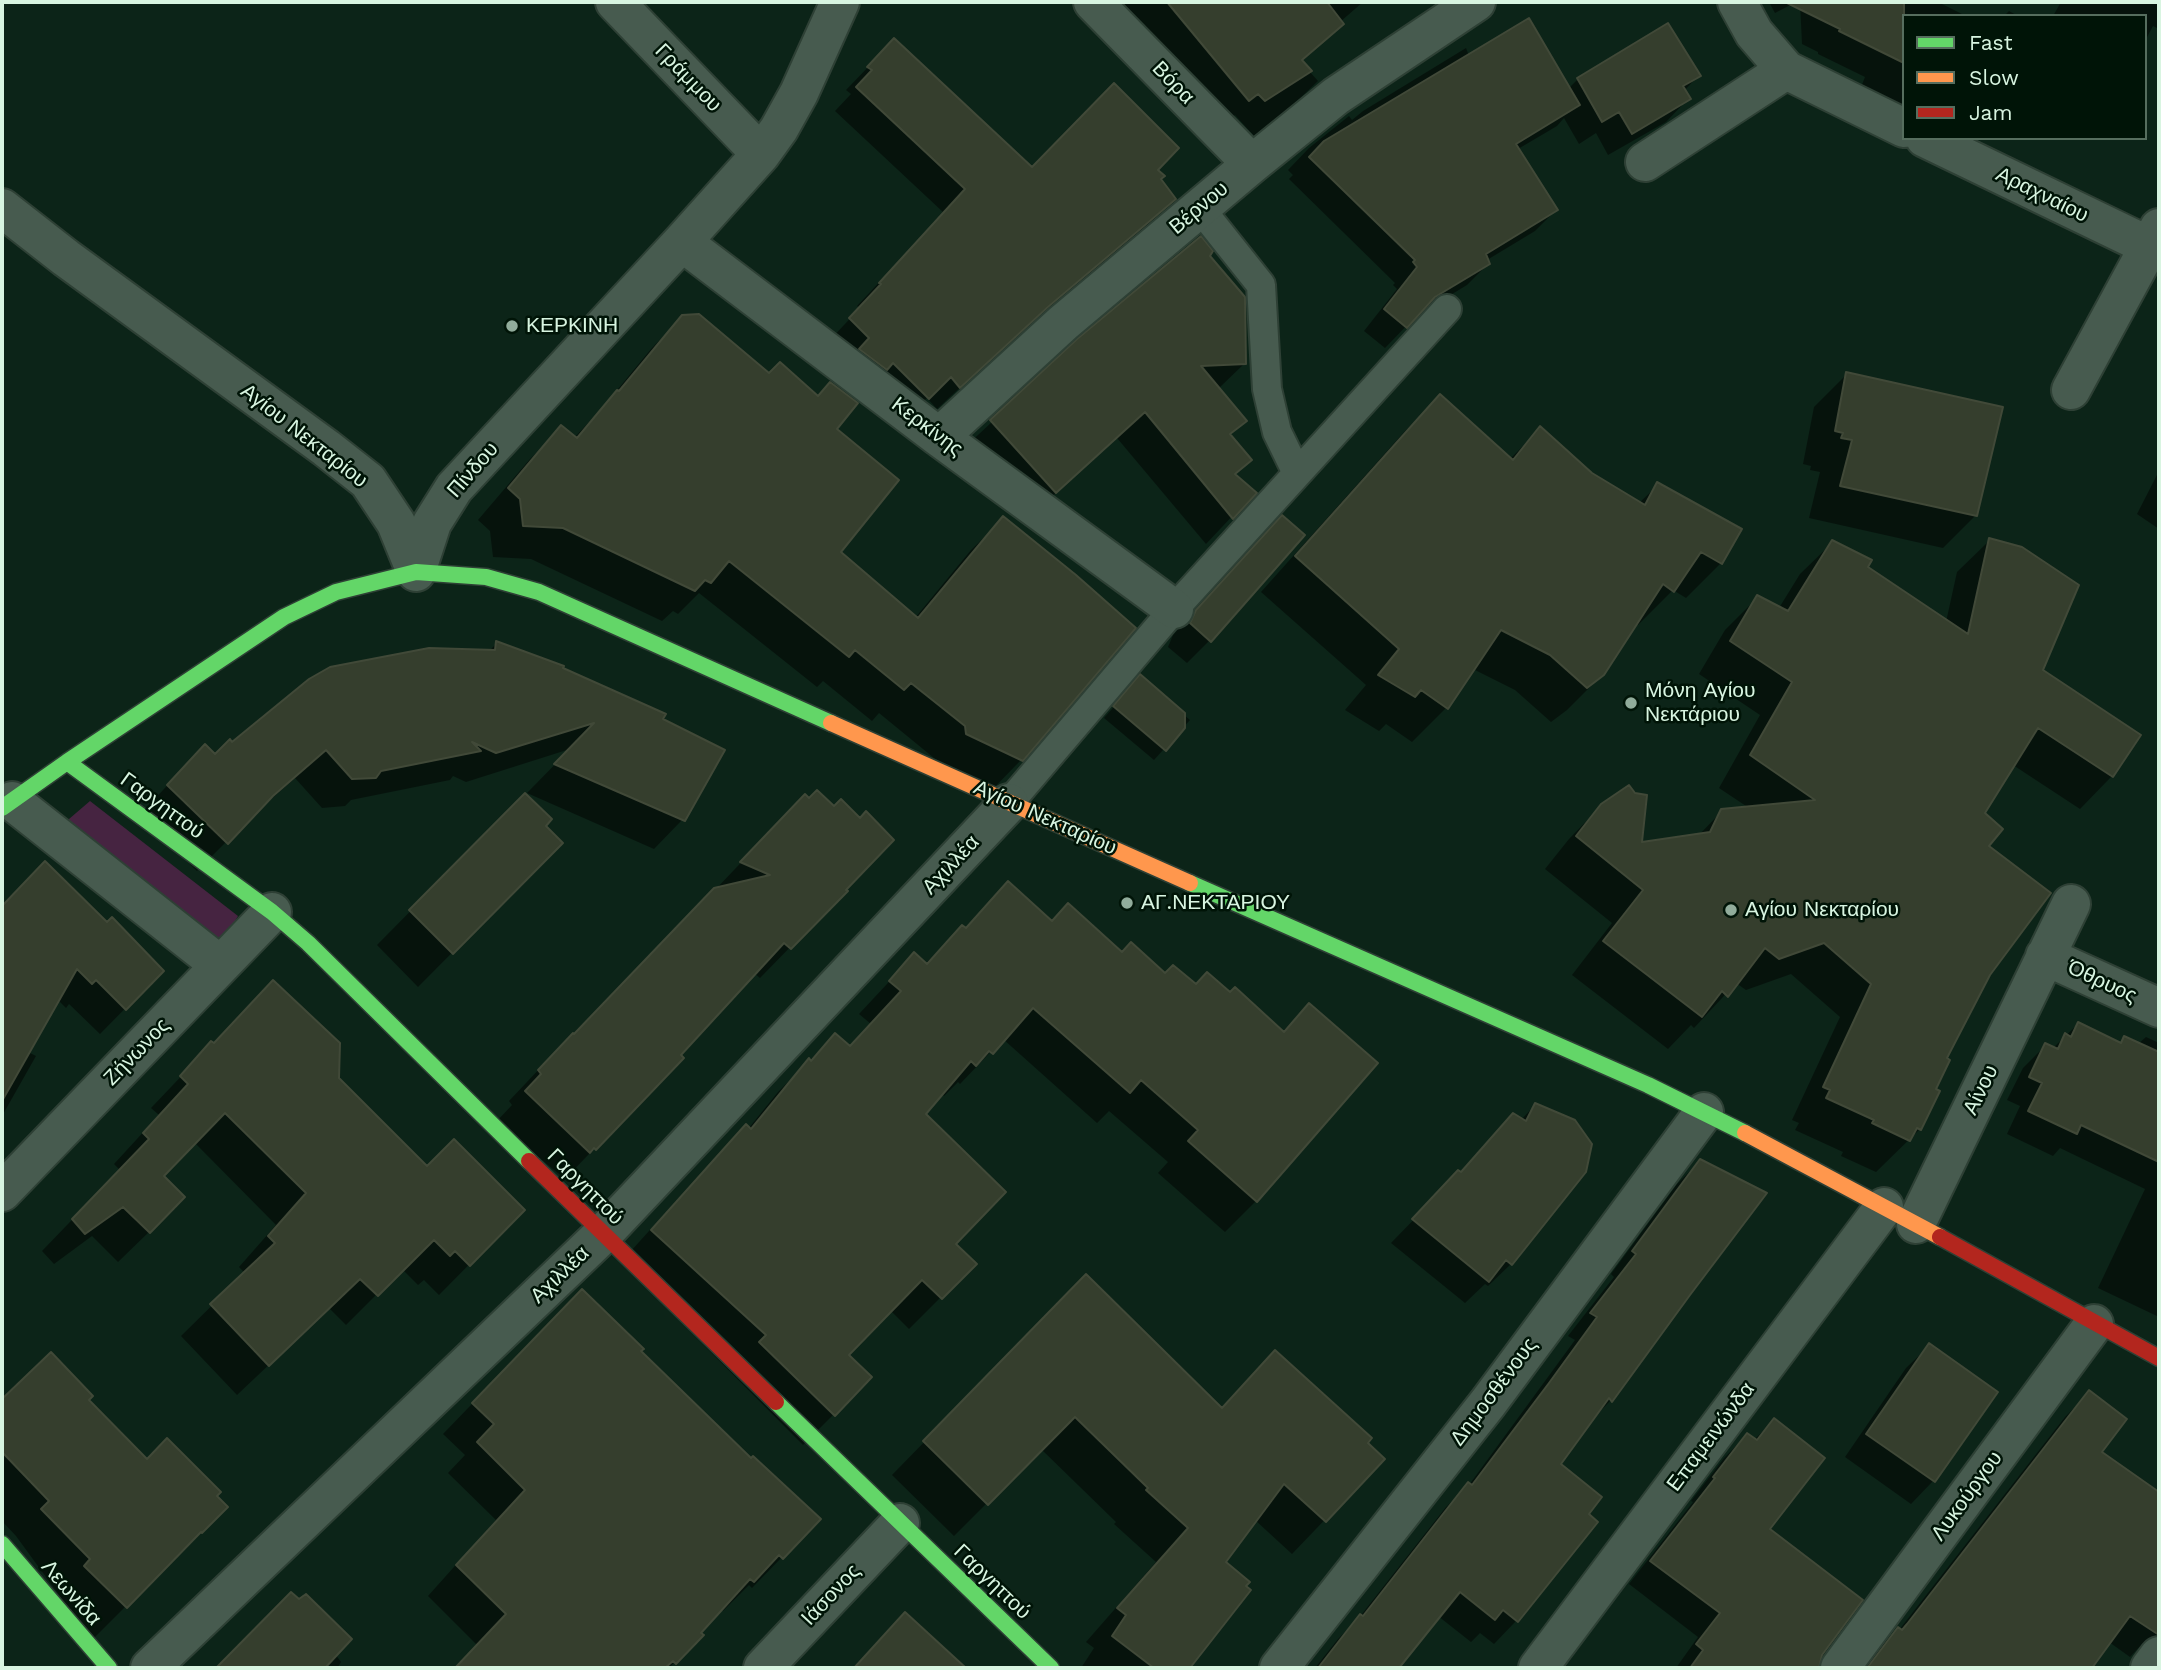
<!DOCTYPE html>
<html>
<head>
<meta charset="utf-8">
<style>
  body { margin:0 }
  #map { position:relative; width:2161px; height:1670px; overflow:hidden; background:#0c2418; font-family:"Work Sans",sans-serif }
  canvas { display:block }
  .frame { position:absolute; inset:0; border:4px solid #d8f5e1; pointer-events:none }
  .legend { position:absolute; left:1902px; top:14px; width:245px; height:126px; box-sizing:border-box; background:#001407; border:2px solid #566e5e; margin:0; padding:9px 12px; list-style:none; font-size:21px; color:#d8f5e1 }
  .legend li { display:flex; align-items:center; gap:14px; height:35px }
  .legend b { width:35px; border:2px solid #566e5e }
</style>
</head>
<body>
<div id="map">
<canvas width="2161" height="1670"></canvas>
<div class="frame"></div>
<ul class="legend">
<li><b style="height:9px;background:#63d668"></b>Fast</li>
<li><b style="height:9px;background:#ff974d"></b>Slow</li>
<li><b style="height:9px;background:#b3261e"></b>Jam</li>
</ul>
</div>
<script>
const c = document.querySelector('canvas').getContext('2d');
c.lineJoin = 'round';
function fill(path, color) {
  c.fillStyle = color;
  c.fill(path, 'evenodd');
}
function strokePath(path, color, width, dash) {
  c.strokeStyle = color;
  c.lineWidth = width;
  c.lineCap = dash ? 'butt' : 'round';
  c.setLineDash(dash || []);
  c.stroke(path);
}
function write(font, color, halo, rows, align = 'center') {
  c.font = font + ' "Work Sans",sans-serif';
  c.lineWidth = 5;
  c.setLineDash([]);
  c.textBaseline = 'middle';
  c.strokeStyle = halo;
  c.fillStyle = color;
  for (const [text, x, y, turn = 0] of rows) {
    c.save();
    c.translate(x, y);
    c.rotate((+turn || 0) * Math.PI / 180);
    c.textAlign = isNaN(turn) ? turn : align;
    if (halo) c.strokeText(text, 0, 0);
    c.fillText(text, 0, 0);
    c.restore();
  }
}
const green = new Path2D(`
  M90 801 238 916 228 933 212 943 62 825Z`);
const shadow = new Path2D(`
  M1115 2H1363L1340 22 1342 24 1319 46 1301 62 1318 81 1295 103 1254 136 1235 115 1226 122Z
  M1769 2H1796L1775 13Z
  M1800 2H1938L1966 16H1904V105L1902 107 1861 87 1865 77 1818 54V52L1802 44Z
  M2061 2H2159V29L2153 26 2145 41V16H2053Z
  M2009 11 2018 16H2004Z
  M1668 26 1698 76 1684 91 1688 99 1666 122 1608 155 1596 133 1579 144 1564 118 1557 126 1518 149 1556 210 1535 231 1487 260 1488 264 1467 285 1416 316 1385 348 1364 331 1397 289 1393 285 1395 283 1289 179 1293 175 1288 170 1309 148 1349 116 1352 120 1363 111 1466 48 1469 56 1569 88 1578 79Z
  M872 63 1032 169 1156 170 1159 179 1174 199 1152 221 1023 329 937 409 927 398 905 420 828 342 860 308 857 306 944 213 835 111 851 94 846 90Z
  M1207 256 1244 364 1218 389 1244 421 1229 436 1250 460 1234 476 1254 493 1206 544 1117 438 1028 518 964 448 1079 341Z
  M682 317 835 429 839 552 915 618 971 550 1003 519 1021 760 990 792 934 758 879 713 872 721 823 681 817 687 699 593 678 614 673 611 662 621 531 559 493 557 490 531 478 520 530 459 562 428 574 438 604 406 651 349Z
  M1847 374 1976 515 1943 548 1809 518 1820 472 1810 470 1811 466 1803 464 1814 407Z
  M1440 397 1510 459 1540 429 1591 474 1639 503 1658 485 1721 563 1686 598 1673 590 1638 625 1635 623 1603 674 1567 710 1551 722 1515 690 1473 669 1446 708 1412 742 1386 724 1379 731 1345 710 1366 685 1261 592 1405 431Z
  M2159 471V529L2137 514Z
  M1302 536 1209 641 1187 663 1168 647 1173 635 1259 540Z
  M1990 540 2041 671 2112 776 2080 809 2013 765 1982 813 1987 846 1989 974 1945 1059 1920 1129 1876 1172 1841 1156 1843 1152 1795 1130 1799 1123 1792 1120 1840 1017 1791 974 1746 990 1736 983 1694 1028 1691 1025 1668 1049 1572 975 1612 923 1545 869 1569 839 1602 805 1640 844 1698 836 1722 811 1749 808 1719 788 1760 715 1699 674 1725 630 1758 597 1779 608 1800 574 1833 542 1865 568 1946 622 1957 572Z
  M497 643 561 669 661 720 683 819 654 849 527 793 570 749 466 782 453 776 450 780 351 800 345 806 322 808 295 778 250 818 197 871 139 816 176 776 215 756 232 744 488 652Z
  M1140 677 1190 720 1154 760 1104 718Z
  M525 795 544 826 561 843 418 987 377 945Z
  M834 809 860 820 843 890 845 891 760 978 754 973 678 1055 681 1058 565 1179 496 1122 512 1105 509 1101 543 1065 570 1042 775 827Z
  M1008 884 1051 923 1195 986 1282 1032 1310 1005 1256 1201 1225 1232 1158 1173 1168 1162 1109 1111 1097 1123 1003 1039 960 1084 958 1082 944 1096 941 1093 924 1114 953 1244 974 1264 909 1329 890 1310 847 1355 834 1414 803 1445 621 1262 715 1158 746 1127 748 1129 778 1092 835 1035 849 1047 871 1024 859 1014 914 955 925 964 962 927 964 929Z
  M2 902 5 905 107 925 162 971 100 1034 69 1004 66 1008 58 1000 28 1052 36 1056 2 1116Z
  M2078 1024 2119 1044 2125 1038 2138 1044 2146 1037 2159 1043V1317L2098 1288 2145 1189 2060 1148 2053 1156 2007 1134 2020 1106 2007 1100 2023 1068 2046 1045 2053 1048Z
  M212 1044 337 1079 427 1168 523 1210 439 1295 424 1280 418 1285 402 1269 346 1325 329 1308 237 1395 181 1336 245 1273 239 1267 276 1225 194 1142 162 1176 149 1232 118 1262 92 1236 54 1264 42 1251 120 1170 114 1164 159 1115 151 1108Z
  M1535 1105 1511 1264 1488 1286 1485 1284 1465 1303 1391 1243 1459 1173 1513 1115 1521 1120Z
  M1700 1161 1611 1400 1588 1424 1558 1464 1587 1515 1595 1522 1516 1621 1494 1644 1480 1633 1471 1642 1438 1616 1398 1668H1315L1338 1639 1358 1619 1446 1507 1469 1485 1575 1340 1568 1336 1614 1277 1611 1274 1677 1184Z
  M1053 1310 1220 1409 1275 1352 1383 1459 1292 1554 1255 1520 1223 1563 1249 1590 1188 1668H1081L1094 1648 1086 1642 1156 1562 1114 1524 1116 1522 1041 1449 954 1536 892 1475Z
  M552 1321 639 1351 750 1461 819 1519 752 1588 749 1585 723 1611 720 1609 698 1633 701 1635 669 1668H455L477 1645 428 1596 496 1520 448 1473 465 1455 443 1434Z
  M1929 1346 1996 1392 1933 1481 1911 1504 1845 1457 1906 1368Z
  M51 1354 86 1400 146 1461 126 1606 92 1640 16 1536 2 1521V1402Z
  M2089 1393 2100 1453 2159 1494V1656L2142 1644 2130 1657 2109 1642 2090 1668H1863L1874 1653 1898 1629 1899 1630 2065 1417Z
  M1774 1420 1767 1529 1821 1653 1807 1668H1788L1786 1666 1784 1668H1676L1698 1637 1629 1584 1693 1502 1691 1501 1724 1458 1747 1435 1754 1440Z
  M291 1594 341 1662 338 1667 339 1668H218Z
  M905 1614 964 1668H853Z`);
const building = new Path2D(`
  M1167 2H1327L1344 24 1302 60 1312 71 1265 101 1258 94 1249 101Z
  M1785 2H1904V63L1839 31 1840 29Z
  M1529 18 1580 105 1516 144 1558 210 1486 254 1490 264 1435 297 1407 328 1384 309 1417 267 1413 262 1415 260 1309 157 1324 141Z
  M1668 23 1701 76 1683 86 1691 99 1632 134 1619 112 1602 122 1577 78Z
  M894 38 1032 167 1114 83 1179 148 1158 170 1165 176 1161 179 1176 199 1048 307 960 388 951 377 929 399 893 363 887 370 859 349 869 338 849 318 881 284 879 283 965 189 856 87 872 70 867 67Z
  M1201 236 1213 251 1210 256 1245 297 1246 364 1201 366 1247 421 1230 434 1252 460 1235 474 1257 493 1233 519 1145 412 1056 493 990 420 1077 339Z
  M699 314 769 373 780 362 818 396 830 382 858 403 837 429 899 480 841 552 918 618 1003 516 1076 575 1136 628 1023 761 966 734 965 726 911 683 904 690 855 650 849 657 729 561 711 583 705 580 695 591 563 528 523 526 520 499 508 488 561 425 577 438 617 390 619 391 682 315Z
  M1846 372 2003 407 1977 516 1840 486 1852 440 1841 438 1843 433 1835 431Z
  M1440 394 1513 460 1540 426 1592 473 1645 505 1657 482 1742 529 1722 564 1701 552 1674 592 1663 584 1604 675 1587 688 1550 655 1501 630 1448 709 1421 690 1415 697 1378 675 1399 649 1295 556Z
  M1282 515 1305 535 1211 642 1190 623 1196 610Z
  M1989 538 2022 547 2079 585 2043 670 2141 735 2113 777 2038 728 1985 813 2003 829 1989 846 2051 893 1990 975 1947 1058 1950 1060 1936 1089 1940 1091 1921 1130 1917 1128 1910 1141 1872 1123 1874 1120 1826 1098 1830 1090 1823 1087 1871 984 1824 943 1779 959 1765 948 1728 997 1722 991 1702 1017 1603 941 1643 890 1576 836 1601 804 1629 785 1635 793 1647 795 1642 842 1710 832 1721 809 1815 800 1750 755 1792 682 1730 641 1757 595 1788 611 1832 540 1872 560 1868 567 1968 634Z
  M496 641 564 666 563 668 666 714 663 719 725 750 685 821 554 764 594 723 496 753 472 742 481 751 381 771 376 778 352 779 326 750 273 796 228 844 167 785 205 744 215 754 230 739 232 742 309 679 330 667 429 648 495 650Z
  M1140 674 1185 713V728L1166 751 1113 706Z
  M817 790 834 806 841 799 860 818 866 811 894 840 846 890 848 891 791 949 784 943 681 1055 684 1058 596 1150 594 1148 590 1153 525 1091 541 1074 538 1070 573 1033 574 1034 714 888 770 875 740 862 805 794 809 798Z
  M525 793 552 819 546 826 563 843 453 954 409 910Z
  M45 861 107 922 112 917 164 971 126 1010 96 980 92 984 77 969 2 1101V906Z
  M1008 881 1052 921 1068 903 1122 952 1131 942 1165 973 1173 965 1196 984 1207 972 1230 992 1235 987 1284 1032 1309 1003 1378 1063 1257 1202 1188 1141 1198 1130 1141 1080 1130 1093 1033 1008 993 1054 989 1051 976 1066 971 1061 926 1114 1006 1192 956 1244 977 1264 942 1299 922 1280 849 1355 872 1377 835 1416 759 1342 766 1335 651 1230 746 1124 751 1129 809 1058 811 1061 835 1033 850 1046 901 991 889 981 914 952 927 964 962 925 966 928Z
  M273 980 340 1043 339 1078 427 1166 454 1139 525 1210 470 1266 455 1251 450 1256 434 1240 378 1296 360 1279 269 1366 210 1304 275 1243 268 1236 306 1193 225 1113 164 1176 185 1197 150 1233 123 1207 85 1234 72 1219 149 1139 143 1133 188 1084 180 1076 211 1041 214 1043Z
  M2078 1022 2121 1043 2124 1036 2159 1052V1162L2081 1125 2077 1134 2028 1111 2042 1083 2029 1077 2045 1043 2058 1049 2065 1033 2071 1037Z
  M1535 1103 1575 1120 1592 1144 1586 1172 1512 1265 1506 1260 1489 1282 1412 1219 1458 1170 1461 1172 1513 1113 1526 1121Z
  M1700 1159 1767 1193 1690 1295 1612 1402 1609 1398 1561 1464 1602 1497 1589 1514 1598 1522 1518 1622 1503 1610 1495 1620 1460 1592 1399 1668H1318L1360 1614 1363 1616 1468 1482 1472 1485 1549 1383 1597 1317 1590 1313 1636 1254 1632 1251Z
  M1086 1274 1222 1408 1275 1350 1372 1438 1368 1443 1385 1459 1326 1522 1284 1484 1226 1562 1250 1582 1246 1586 1251 1590 1190 1668H1154L1112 1636 1126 1615 1117 1608 1188 1528 1146 1490 1148 1488 1075 1417 988 1505 923 1441Z
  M582 1289 644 1349 641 1351 751 1458 753 1456 821 1519 783 1559 779 1555 754 1582 750 1579 701 1633 704 1635 676 1664 673 1661 665 1668H455L506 1614 456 1565 525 1490 477 1442 494 1424 472 1403Z
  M1929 1343 1998 1392 1935 1482 1866 1434Z
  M51 1352 93 1396 89 1400 147 1459 167 1438 221 1492 217 1496 228 1507 202 1533 201 1532 127 1608 84 1566 90 1559 41 1509 49 1501 2 1452V1399Z
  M2089 1390 2127 1419 2102 1452 2159 1492V1635L2130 1616 2092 1668H1867L1898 1627 1902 1630 1907 1624Z
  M1774 1418 1825 1458 1770 1529 1863 1600 1822 1655 1819 1668H1690L1703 1650 1696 1644 1720 1613 1650 1561 1715 1478 1713 1477 1747 1433 1757 1440Z
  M291 1592 299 1599 306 1594 352 1639 325 1668H216Z
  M905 1612 966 1668H854Z`);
const lane = new Path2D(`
  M1199 207 1261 285 1267 389 1277 432 1297 473
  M1009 803 1174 609 1447 309`);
const street = new Path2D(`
  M615 2 761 154
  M1093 2 1252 164
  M1737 2 1754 33 1786 70 1904 128
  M1925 138 2159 251
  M1645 162 1786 70
  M2 208 66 258 326 448 368 481 396 523 416 572
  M682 242 939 437 1174 609
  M2071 390 2159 228
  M939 437 1063 323 1252 164 1336 96 1476 2
  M416 572 432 523 454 488 682 242 761 154 779 129 799 93 840 2
  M12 801 220 965
  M2045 956 2159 1008
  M2 1192 272 912
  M1916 1224 2071 904
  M150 1668 603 1234 1009 803
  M763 1668 900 1523
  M1279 1668 1488 1403 1704 1112
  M1538 1668 1884 1207
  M1840 1668 2094 1324
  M2150 1668 2159 1656`);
const fast = new Path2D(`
  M67 762 272 912 308 943 529 1161
  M2 808 67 762 284 617 336 592 416 572 486 577 539 592 831 723
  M1190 883 1648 1085 1745 1133
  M776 1402 1051 1668
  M2 1544 109 1668`);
const slow = new Path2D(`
  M831 723 1190 883
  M1745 1133 1940 1237`);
const jam = new Path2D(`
  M529 1161 776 1402
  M1940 1237 2159 1358`);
const markers = [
  [512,326,7,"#91ac9b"],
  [1631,703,7,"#91ac9b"],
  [1127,903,7,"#91ac9b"],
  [1731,910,7,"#91ac9b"]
];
const streetNames = [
  ["Γράμμου",688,78,46],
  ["Βόρα",1173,83,46],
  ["Αραχναίου",2042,195,26],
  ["Βέρνου",1199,208,-40],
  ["Κερκίνης",927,427,37],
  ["Αγίου Νεκταρίου",304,436,38],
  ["Πίνδου",473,470,-49],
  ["Γαργηττού",162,806,36],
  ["Αγίου Νεκταρίου",1045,818,24],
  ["Αχιλλέα",951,865,-47],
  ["Όθρυος",2102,982,25],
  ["Ζήνωνος",137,1052,-46],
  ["Αίνου",1981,1090,-64],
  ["Γαργηττού",585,1187,45],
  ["Αχιλλέα",560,1275,-44],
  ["Δημοσθένους",1494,1392,-53],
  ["Επαμεινώνδα",1711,1437,-53],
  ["Λυκούργου",1967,1496,-54],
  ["Γαργηττού",992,1582,44],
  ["Λεωνίδα",71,1593,49],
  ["Ιάσονος",831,1595,-47]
];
const poiNames = [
  ["ΚΕΡΚΙΝΗ",526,326],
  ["Μόνη Αγίου",1645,691],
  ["Νεκτάριου",1645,715],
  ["ΑΓ.ΝΕΚΤΑΡΙΟΥ",1141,903],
  ["Αγίου Νεκταρίου",1745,910]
];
fill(green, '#462441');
fill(shadow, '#0007');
fill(building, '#353e2d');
strokePath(building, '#414938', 2);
strokePath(lane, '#2e4035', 32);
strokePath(street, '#2e4035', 42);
strokePath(fast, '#2e4035', 19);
strokePath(slow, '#2e4035', 19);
strokePath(jam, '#2e4035', 19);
strokePath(lane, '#475b4f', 28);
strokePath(street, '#475b4f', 38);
strokePath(fast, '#63d668', 16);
strokePath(slow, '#ff974d', 16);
strokePath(jam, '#b3261e', 16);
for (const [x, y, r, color] of markers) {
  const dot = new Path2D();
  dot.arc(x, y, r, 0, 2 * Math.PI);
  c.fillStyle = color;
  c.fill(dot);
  strokePath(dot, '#001407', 2.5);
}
write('21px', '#d8f5e1', '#001407', streetNames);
write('21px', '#d8f5e1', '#001407', poiNames, 'left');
</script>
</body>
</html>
